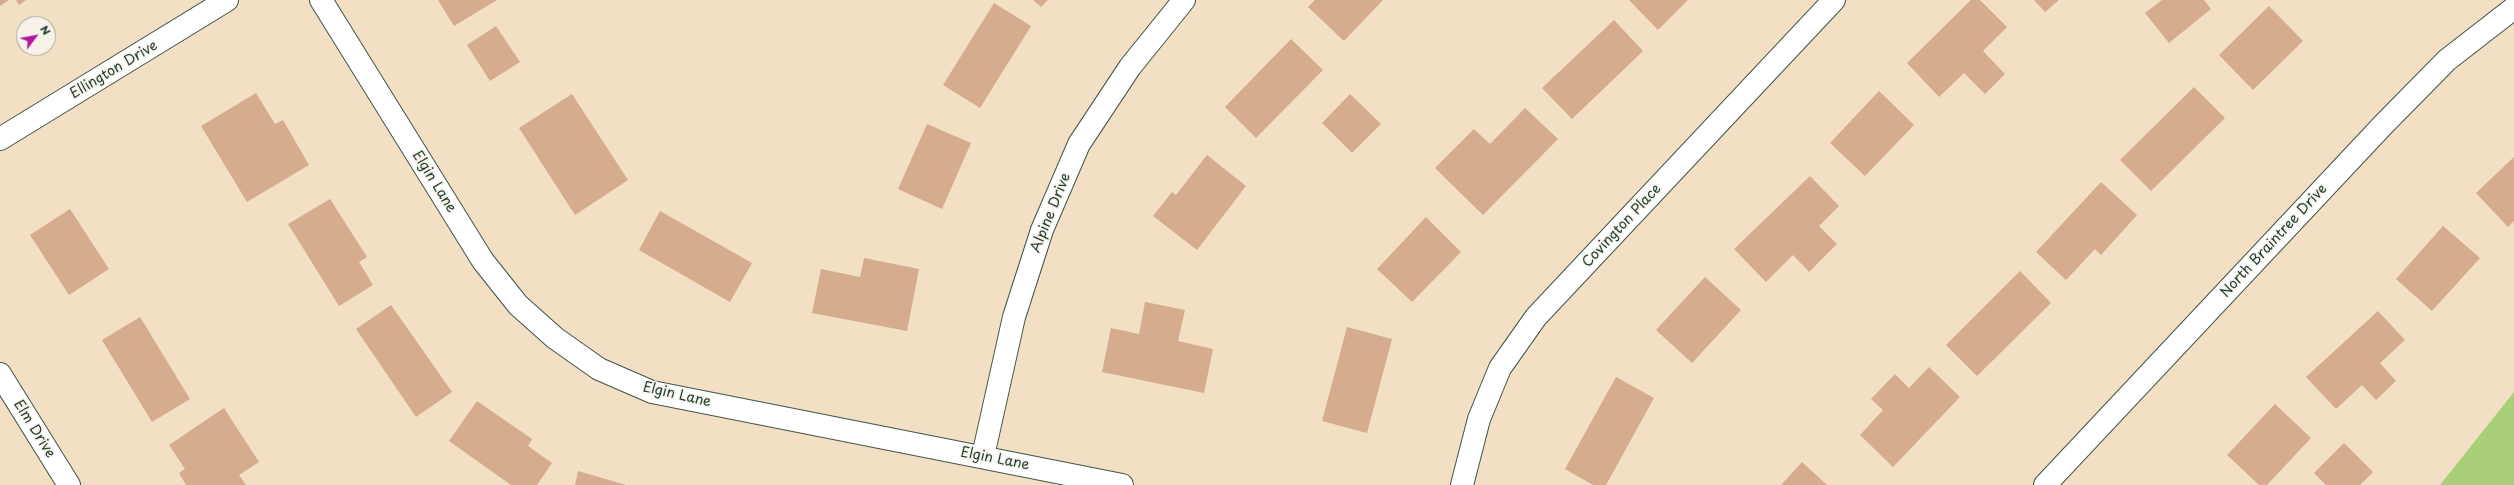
<!DOCTYPE html>
<html>
<head>
<meta charset="utf-8">
<style>
  body { margin:0 }
  #map { position:relative; width:2514px; height:485px; overflow:hidden; background:#f3dfc3; font-family:"Playpen Sans",sans-serif }
  canvas { display:block }
  .north { position:absolute; left:16px; top:16px; width:40px; height:40px; box-sizing:border-box; background:#f7f3e8; border:1px solid #a1aaa0; border-radius:50%; rotate:58deg; font-size:11px; font-weight:700; line-height:16px; text-align:center; color:#1f3d34 }
  .north::after { content:''; display:block; margin:auto; width:14px; height:18px; background:#b5179e; clip-path:polygon(50% 0,100% 100%,50% 72%,0 100%) }
</style>
</head>
<body>
<div id="map">
<canvas width="2514" height="485"></canvas>
<div class="north">N</div>
</div>
<script>
const c = document.querySelector('canvas').getContext('2d');
c.lineJoin = 'round';
function fill(path, color) {
  c.fillStyle = color;
  c.fill(path, 'evenodd');
}
function strokePath(path, color, width, dash) {
  c.strokeStyle = color;
  c.lineWidth = width;
  c.lineCap = dash ? 'butt' : 'round';
  c.setLineDash(dash || []);
  c.stroke(path);
}
function write(font, color, halo, rows, align = 'center') {
  c.font = font + ' "Playpen Sans",sans-serif';
  c.lineWidth = 3;
  c.setLineDash([]);
  c.textBaseline = 'middle';
  c.strokeStyle = halo;
  c.fillStyle = color;
  for (const [text, x, y, turn = 0] of rows) {
    c.save();
    c.translate(x, y);
    c.rotate((+turn || 0) * Math.PI / 180);
    c.textAlign = isNaN(turn) ? turn : align;
    if (halo) c.strokeText(text, 0, 0);
    c.fillText(text, 0, 0);
    c.restore();
  }
}
const green = new Path2D(`
  M2514 392V485H2440Z`);
const building = new Path2D(`
  M0 0H9L0 6Z
  M16 0H26L19 5Z
  M438 0H497L454 26Z
  M1033 0H1048L1041 7Z
  M1315 0H1383L1344 41 1308 7Z
  M1629 0H1688L1658 30Z
  M1971 0H1980L2007 27 1983 51 2005 74 1985 94 1964 73 1939 97 1907 63Z
  M2034 0H2059L2045 12Z
  M2162 0H2204L2211 9 2169 43 2145 13Z
  M994 3 1031 26 980 108 943 85Z
  M2269 6 2303 41 2253 90 2219 55Z
  M1614 20 1643 51 1572 119 1542 88Z
  M496 26 520 62 490 81 467 45Z
  M1291 39 1323 70 1256 138 1225 107Z
  M2194 87 2225 118 2151 191 2120 160Z
  M1879 91 1914 125 1865 176 1830 143Z
  M256 93 275 124 283 120 309 165 247 202 201 126Z
  M572 94 628 180 575 215 519 128Z
  M1350 94 1381 124 1352 153 1322 123Z
  M1525 108 1558 139 1483 215 1435 168 1474 129 1490 144Z
  M927 124 971 143 942 209 898 189Z
  M1207 155 1246 186 1197 250 1153 216 1172 192 1176 195Z
  M2514 157V221L2508 227 2476 193Z
  M1810 176 1839 206 1819 226 1837 244 1809 272 1793 255 1766 282 1734 249Z
  M2101 182 2137 215 2101 255 2095 249 2066 280 2036 252Z
  M330 199 367 257 359 262 373 285 339 306 288 224Z
  M70 209 109 269 69 295 30 235Z
  M660 211 752 263 730 302 639 250Z
  M1426 217 1461 252 1412 302 1377 269Z
  M2443 226 2480 258 2432 311 2396 279Z
  M864 258 919 269 907 331 812 313 821 269 860 277Z
  M2020 271 2051 303 1977 376 1946 345Z
  M1705 277 1741 310 1692 363 1656 330Z
  M1145 302 1185 310 1178 341 1213 349 1204 393 1102 372 1111 328 1139 334Z
  M391 305 452 392 416 417 356 329Z
  M2378 311 2405 340 2380 363 2396 381 2376 400 2362 385 2336 409 2306 377Z
  M140 317 190 399 152 422 102 340Z
  M1347 327 1392 339 1367 433 1322 421Z
  M1929 367 1960 397 1893 467 1860 435 1883 410 1871 399 1895 374 1909 388Z
  M1616 377 1654 398 1606 485H1593L1565 469Z
  M477 401 532 439 528 446 552 463 537 485H511L449 441Z
  M2275 404 2311 438 2267 485H2259L2227 455Z
  M224 408 259 462 239 475 246 485H186L179 473 185 469 169 445Z
  M2344 443 2373 472 2360 485H2326L2314 473Z
  M1802 462 1827 485H1781Z
  M578 471 626 485H575Z`);
const street = new Path2D(`
  M321 0 483 261 518 305 555 338 599 369 652 392 1122 485
  M0 139 227 0
  M0 374 69 485
  M983 456 1014 317 1042 230 1079 144 1130 67 1184 0
  M1462 485 1479 419 1500 368 1536 317 1834 0`);
const secondary = new Path2D(`
  M2045 485 2383 125 2447 60 2514 8`);
const streetNames = [
  ["Ellington Drive",114,70,-31],
  ["Elgin Lane",434,182,58],
  ["Alpine Drive",1051,213,-68],
  ["Covington Place",1622,226,-47],
  ["North Braintree Drive",2274,241,-47],
  ["Elgin Lane",677,395,13],
  ["Elm Drive",34,429,58],
  ["Elgin Lane",995,459,11]
];
fill(green, '#aacf79');
fill(building, '#d5ac8d');
strokePath(street, '#3f5549', 24);
strokePath(secondary, '#3f5549', 24);
strokePath(street, '#fff', 22);
strokePath(secondary, '#fff', 22);
write('14px', '#1f3d34', '#f7f3e8', streetNames);
</script>
</body>
</html>
